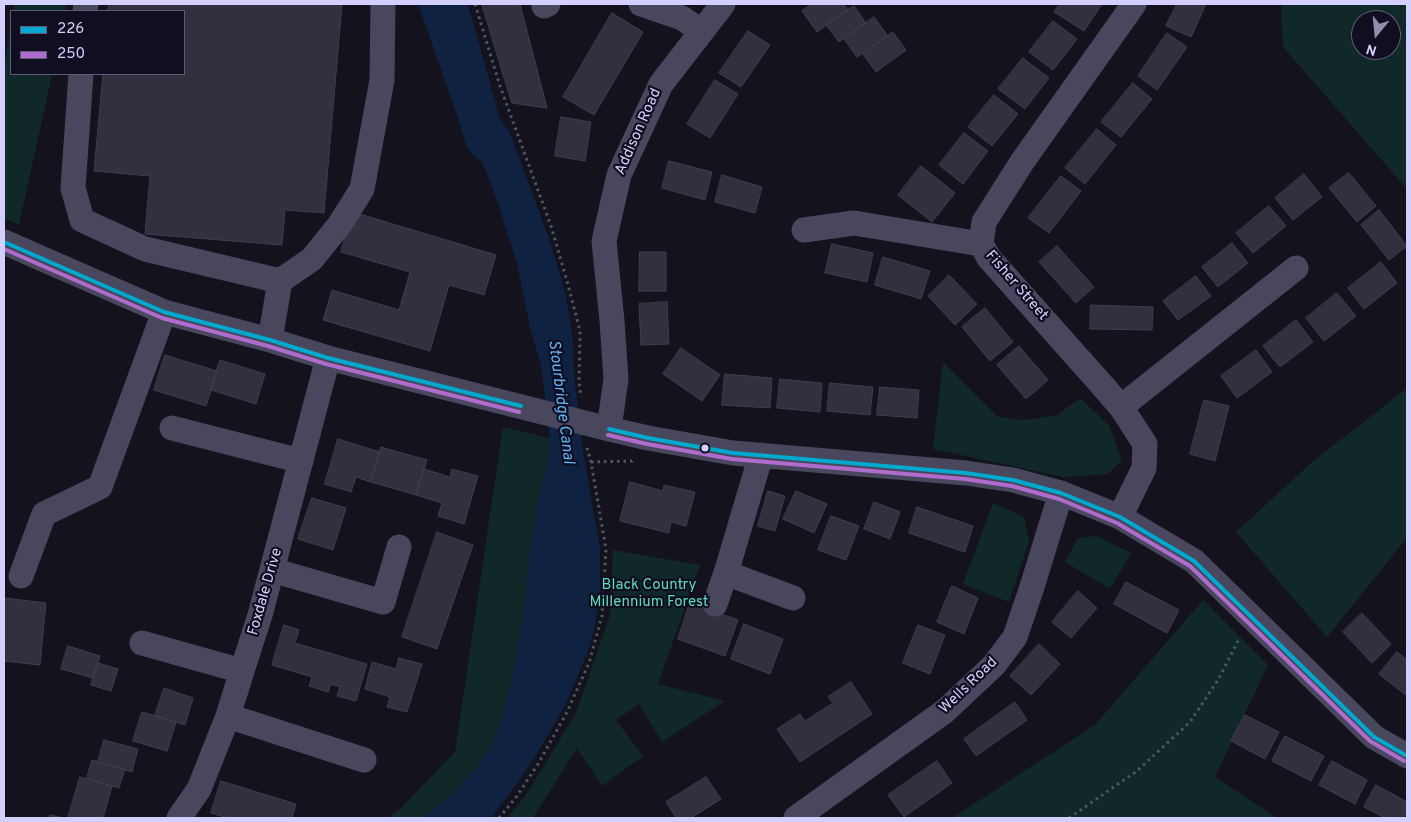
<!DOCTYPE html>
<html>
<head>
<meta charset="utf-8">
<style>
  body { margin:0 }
  #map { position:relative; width:1411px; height:822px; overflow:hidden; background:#14121d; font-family:Overpass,sans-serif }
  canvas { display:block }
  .frame { position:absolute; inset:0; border:5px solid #d4d0fe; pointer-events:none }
  .legend { position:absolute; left:10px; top:10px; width:175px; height:65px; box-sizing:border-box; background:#110e21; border:1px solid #5f5c79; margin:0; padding:6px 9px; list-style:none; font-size:15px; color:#d4d0fe }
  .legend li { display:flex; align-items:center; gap:10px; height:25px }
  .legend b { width:25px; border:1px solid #5f5c79 }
  .north { position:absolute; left:1351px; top:10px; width:50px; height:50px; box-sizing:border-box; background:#110e21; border:1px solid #5f5c79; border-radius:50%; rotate:197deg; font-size:14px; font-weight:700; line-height:20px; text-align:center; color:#d4d0fe }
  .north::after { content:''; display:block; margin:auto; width:18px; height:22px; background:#918eaf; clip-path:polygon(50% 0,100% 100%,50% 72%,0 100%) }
</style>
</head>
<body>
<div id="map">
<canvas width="1411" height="822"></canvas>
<div class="frame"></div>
<ul class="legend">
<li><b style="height:6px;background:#00a9ce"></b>226</li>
<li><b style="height:6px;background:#b06ccc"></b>250</li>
</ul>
<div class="north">N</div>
</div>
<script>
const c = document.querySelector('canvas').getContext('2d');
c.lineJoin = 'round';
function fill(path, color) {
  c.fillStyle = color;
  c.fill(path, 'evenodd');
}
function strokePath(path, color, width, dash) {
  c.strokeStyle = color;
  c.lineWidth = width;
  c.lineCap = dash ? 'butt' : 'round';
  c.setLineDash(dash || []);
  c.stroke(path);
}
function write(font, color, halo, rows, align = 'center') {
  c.font = font + ' Overpass,sans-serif';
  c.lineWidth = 4.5;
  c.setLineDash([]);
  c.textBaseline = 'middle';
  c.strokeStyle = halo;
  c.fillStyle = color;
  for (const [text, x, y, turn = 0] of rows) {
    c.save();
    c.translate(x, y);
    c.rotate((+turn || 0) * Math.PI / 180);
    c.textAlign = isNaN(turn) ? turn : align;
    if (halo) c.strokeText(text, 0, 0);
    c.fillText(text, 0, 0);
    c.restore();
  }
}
const green = new Path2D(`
  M14 4H67L66 11H13Z
  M1281 4H1407V189L1283 47ZM1361 20H1391V50H1361Z
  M11 22V74H52L19 225 4 218V68Z
  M943 362 998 417 1024 420 1057 415 1080 398 1109 425 1122 460 1108 474 1063 477 933 449Z
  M1407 388V538L1327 637 1236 532 1312 462Z
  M503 427 550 438V452L541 489 530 548 525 603 516 658 505 709 498 732 487 754 474 771 450 796 423 818H387L401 808 455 752Z
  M993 503 1024 517 1029 541 1009 602 963 584Z
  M1096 536 1131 553 1110 589 1065 562 1078 538Z
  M613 550 700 565 658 684 725 701 662 742 639 704 616 720 643 756 602 786 577 748 533 818H507L526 795 576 713 610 615Z
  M1203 600 1268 665 1215 777 1277 818H952L1095 725Z`);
const water = new Path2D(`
  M418 4H468L500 119 510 133 551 244 564 288 570 319 573 344 574 374 583 452 600 548V588L594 631 588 651 567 702 538 752 519 781 491 818H423L450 796 474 771 487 753 498 732 505 709 516 658 525 603 530 548 541 489 550 452V438L541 366 530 327 517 264 499 206 485 168 481 161 471 153 466 146 459 121Z`);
const building = new Path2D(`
  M109 4H342L324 213 285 210 282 245 145 234 150 176 94 171 103 74H184V11H108Z
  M482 4H520L547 108 512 103Z
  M812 4H843L848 10 817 32 802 11Z
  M1060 4H1102L1084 31 1054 12Z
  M1177 4H1206L1191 37 1166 26Z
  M854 6 866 23 839 42 826 25Z
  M612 13 643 32 594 115 563 97Z
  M874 17 888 36 857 57 844 39Z
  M1053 21 1077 39 1053 70 1029 52Z
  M748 31 770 45 741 87 719 73Z
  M893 32 906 50 876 72 863 54Z
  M1167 33 1187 47 1157 90 1138 76Z
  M1023 58 1049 78 1025 109 998 89Z
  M715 80 738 94 710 138 687 124Z
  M1133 83 1152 99 1121 137 1101 122Z
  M994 95 1018 114 992 146 968 127Z
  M561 117 591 122 585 161 555 156Z
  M1097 129 1116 145 1085 184 1065 168Z
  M964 133 988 151 963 184 939 165Z
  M669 161 712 172 705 200 662 188Z
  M921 166 955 193 932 222 898 195Z
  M1349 173 1376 206 1357 222 1329 188Z
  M1304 174 1322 197 1293 220 1275 198Z
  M722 175 762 187 755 213 715 202Z
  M1061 176 1081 191 1049 233 1028 218Z
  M1269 206 1286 226 1253 253 1236 233Z
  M1379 210 1407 246 1389 260 1361 225Z
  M353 212 496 255 484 295 449 285 430 351 323 320 332 290 399 310 410 272 341 252Z
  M1232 243 1248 263 1218 287 1202 267Z
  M832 244 873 253 867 282 825 273Z
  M1057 246 1094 287 1076 303 1039 262Z
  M640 252H666V291H639Z
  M883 257 930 271 921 299 875 285Z
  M1381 262 1397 283 1364 309 1348 288Z
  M949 275 977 304 955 325 928 296Z
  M1196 276 1211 296 1178 320 1163 301Z
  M1337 293 1356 316 1324 341 1306 318Z
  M667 302 669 344 641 345 639 304Z
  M1091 305 1153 307 1152 330 1090 329Z
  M985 308 1013 342 990 361 962 327Z
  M1296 320 1313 342 1280 367 1263 346Z
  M1019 346 1048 380 1026 399 997 365Z
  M681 348 720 375 702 401 663 374Z
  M1256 350 1272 372 1237 398 1221 376Z
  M165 355 217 371 206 406 154 390Z
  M220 360 265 374 256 404 211 390Z
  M725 374 772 378 770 408 722 405Z
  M780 379 822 383 820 412 777 408Z
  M830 383 873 387 870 415 827 411Z
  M880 387 919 390 917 418 877 415Z
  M1204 400 1229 406 1215 461 1190 454Z
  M338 439 380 452 371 482 356 477 351 492 325 484Z
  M381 447 427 460 416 495 371 482Z
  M424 469 450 477 452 469 478 476 464 524 438 516 442 503 416 495Z
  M630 482 663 491 664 485 695 492 686 526 671 522 669 533 620 521Z
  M768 491 785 496 775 531 758 526Z
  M796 491 827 504 814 533 783 519Z
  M312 498 346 508 333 550 298 539Z
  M874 502 900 512 890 539 864 529Z
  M917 507 973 526 965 552 909 533Z
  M831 516 859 526 846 560 818 550Z
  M437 532 473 545 437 649 402 637Z
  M1126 582 1179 610 1167 633 1114 604Z
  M952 586 978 598 964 634 937 622Z
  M1078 591 1097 608 1071 638 1052 622Z
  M4 598 46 603 40 665 4 661Z
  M690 603 738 620 725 656 678 639Z
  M1362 613 1391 644 1372 663 1343 632Z
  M744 624 783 639 770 674 731 659Z
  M284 625 299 630 295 643 367 664 356 701 337 696 340 687 331 684 328 692 309 686 312 677 272 665Z
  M918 625 945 635 930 674 903 663Z
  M1039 644 1060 664 1031 695 1010 676Z
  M68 646 100 656 93 678 61 669Z
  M1397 652 1407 660V696L1379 674Z
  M399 658 422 664 407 712 387 707 390 697 365 689 372 662 396 669Z
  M98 663 118 669 111 691 91 685Z
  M851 682 872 714 800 762 777 729 800 714 805 721 833 703 828 697Z
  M164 688 193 698 185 725 155 716Z
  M1015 702 1027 720 976 756 964 739Z
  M142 712 176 722 167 751 133 741Z
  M1245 715 1279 732 1265 759 1231 741Z
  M1285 736 1324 756 1311 781 1272 761Z
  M104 740 138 749 132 772 98 762Z
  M92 760 125 769 119 788 87 779Z
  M937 761 952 783 904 817 888 795Z
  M1332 761 1367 780 1355 804 1319 785Z
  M80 777 112 786 103 818H68Z
  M706 777 721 799 691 818H676L666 802Z
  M221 781 296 804 292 818H228L211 813Z
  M1376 785 1407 802V812L1404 818H1385L1364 807Z
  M50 815 64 818H49Z`);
const path = new Path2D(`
  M475 4 500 86 551 226 567 281 580 331 579 382 581 397
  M591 462 632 461 633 459
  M499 818 517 796 538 764 567 712 589 663 602 616 606 549 591 462 587 448
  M1069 818 1137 771 1190 722 1218 680 1239 639`);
const minor = new Path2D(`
  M641 4 682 18 701 31
  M544 6 548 4
  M85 11 86 4
  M81 74 73 188 82 220 145 249 280 281 270 340
  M804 230 854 223 981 244
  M4 242 164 312 270 340 328 358 609 429 648 438 733 453 966 473 1013 480 1061 493 1120 517 1194 561 1374 737 1407 756
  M280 281 312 259 340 224 362 189 382 80 383 4
  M1121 407 1296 268
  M172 428 301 461
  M609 429 616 379 612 321 604 241 619 175 661 84 723 4
  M1120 517 1144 468 1145 444 1121 407 1102 385 989 258 981 244 984 222 1022 162 1134 4
  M272 570 383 602 399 547
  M726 573 793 598
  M21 576 44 514 100 487 164 312
  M715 604 726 573 761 455
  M142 643 242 671
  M228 716 364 760
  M179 818 199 789 228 716 242 671 260 615 328 358
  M796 818 945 711 994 665 1015 637 1031 590 1061 493`);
const bus1 = new Path2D(`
  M4 242 164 312 270 340 328 358 521 406
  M609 429 648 438 733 453 966 473 1013 480 1061 493 1120 517 1194 561 1374 737 1407 756`);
const bus2 = new Path2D(`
  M4 249 162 318 268 346 326 364 519 412
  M608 435 647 444 732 459 965 479 1012 486 1059 499 1117 523 1190 566 1370 741 1404 761`);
const markers = [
  [705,448,4.5,"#d4d0fe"]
];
const streetNames = [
  ["Addison Road",639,132,-66],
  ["Fisher Street",1016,286,49],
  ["Foxdale Drive",266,592,-74],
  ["Wells Road",969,686,-44]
];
const parkNames = [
  ["Black Country",649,586],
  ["Millennium Forest",649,603]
];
const waterNames = [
  ["Stourbridge Canal",560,402,83]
];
fill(green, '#112828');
fill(water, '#0f2241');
fill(building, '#32303f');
strokePath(building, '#403c50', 1);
strokePath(path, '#4a5965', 3, [2.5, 4]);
strokePath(minor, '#48475e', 25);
strokePath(bus1, '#00a9ce', 4);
strokePath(bus2, '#b06ccc', 4);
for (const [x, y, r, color] of markers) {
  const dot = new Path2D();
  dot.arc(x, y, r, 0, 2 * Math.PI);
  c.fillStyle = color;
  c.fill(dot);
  strokePath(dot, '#110e21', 2);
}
write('15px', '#d4d0fe', '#110e21', streetNames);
write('15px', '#5edbb9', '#110e21', parkNames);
write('italic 16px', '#61b6fa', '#110e21', waterNames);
</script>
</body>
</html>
